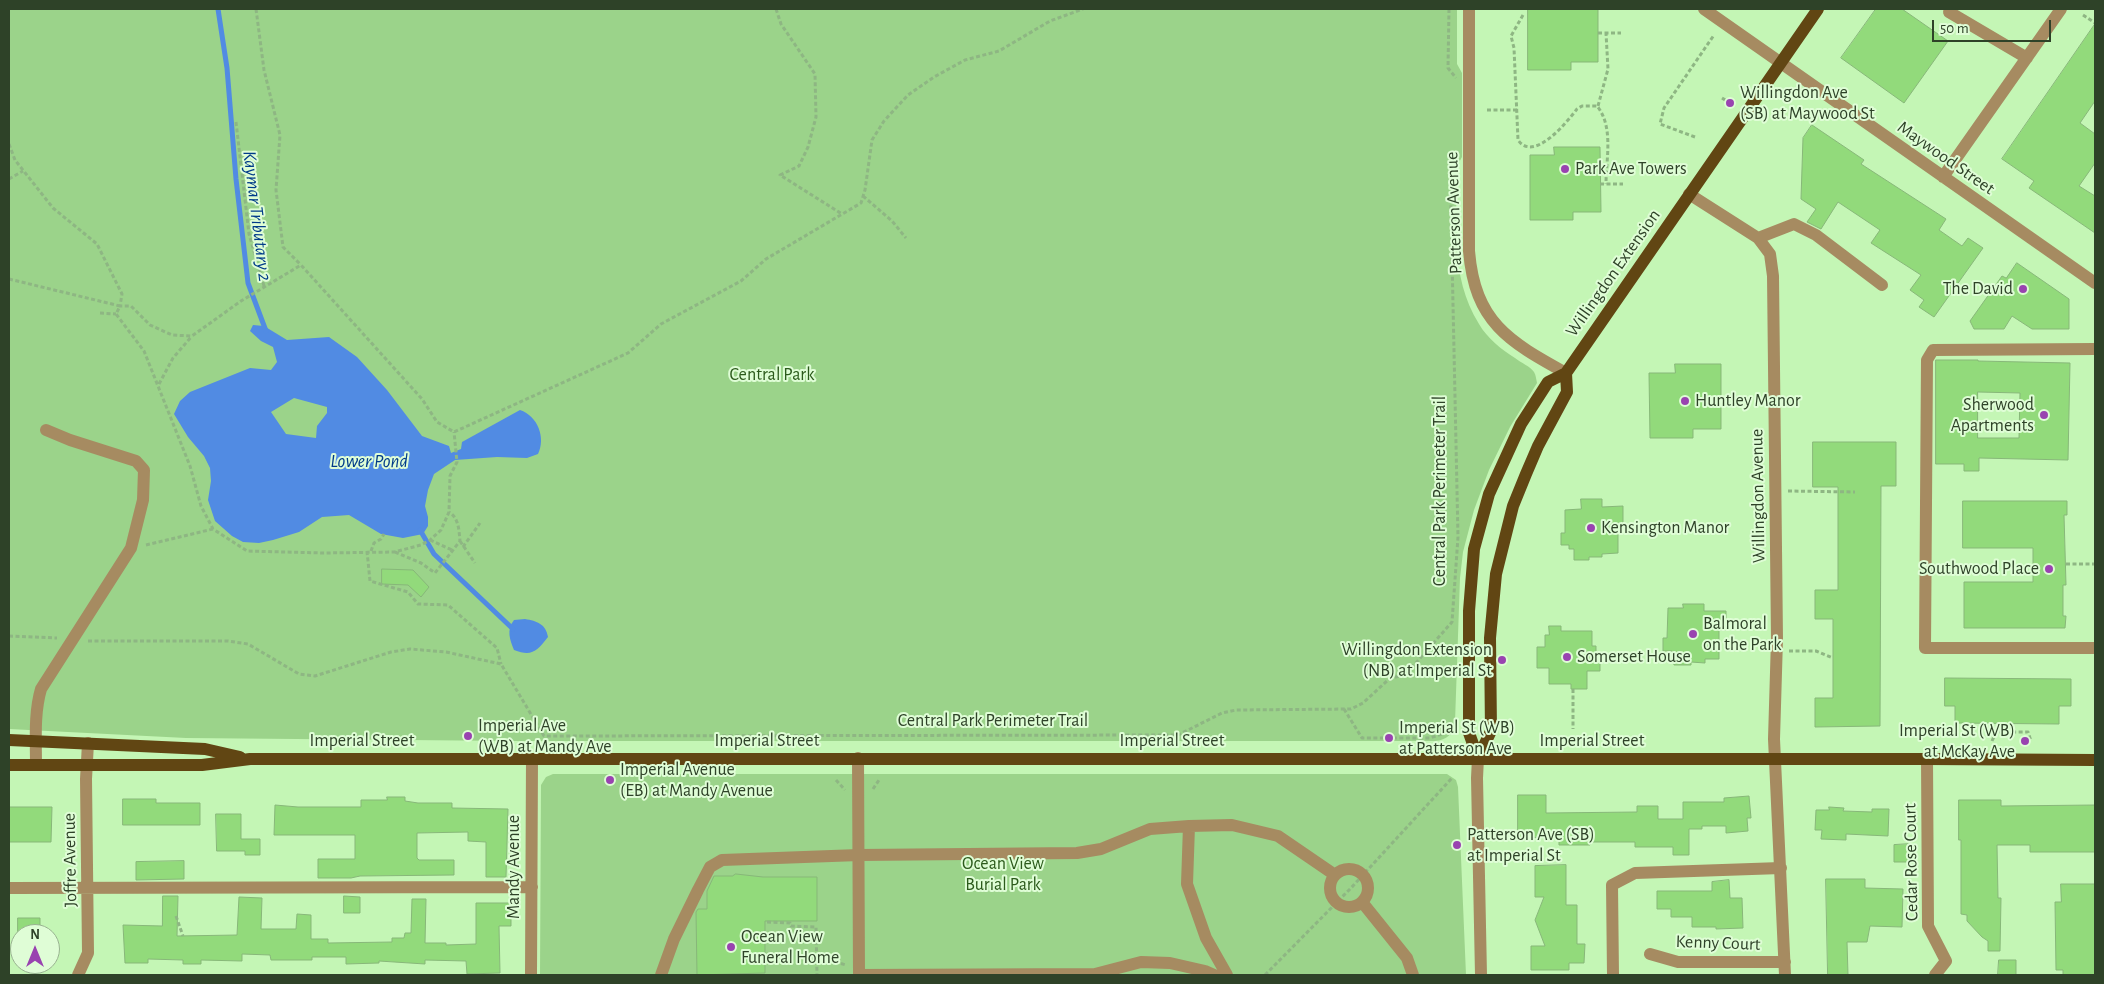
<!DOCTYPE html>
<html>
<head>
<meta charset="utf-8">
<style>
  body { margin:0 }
  #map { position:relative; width:2104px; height:984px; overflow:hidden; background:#c4f6b5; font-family:"Alegreya Sans",sans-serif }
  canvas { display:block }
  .frame { position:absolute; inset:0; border:10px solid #2e4228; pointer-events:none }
  .north { position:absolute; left:10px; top:924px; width:50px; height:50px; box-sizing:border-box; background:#dffdd6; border:1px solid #98b290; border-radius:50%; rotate:0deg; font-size:14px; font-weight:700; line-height:20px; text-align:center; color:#2e4228 }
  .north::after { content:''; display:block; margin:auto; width:18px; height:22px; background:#9943b0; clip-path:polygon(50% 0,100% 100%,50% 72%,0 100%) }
  .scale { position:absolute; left:1932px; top:20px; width:119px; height:22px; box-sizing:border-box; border:2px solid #2e4228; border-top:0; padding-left:6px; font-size:15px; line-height:18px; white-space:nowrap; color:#2e4228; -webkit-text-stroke:4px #dffdd6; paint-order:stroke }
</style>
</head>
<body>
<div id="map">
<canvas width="2104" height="984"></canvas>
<div class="frame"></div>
<div class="north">N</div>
<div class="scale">50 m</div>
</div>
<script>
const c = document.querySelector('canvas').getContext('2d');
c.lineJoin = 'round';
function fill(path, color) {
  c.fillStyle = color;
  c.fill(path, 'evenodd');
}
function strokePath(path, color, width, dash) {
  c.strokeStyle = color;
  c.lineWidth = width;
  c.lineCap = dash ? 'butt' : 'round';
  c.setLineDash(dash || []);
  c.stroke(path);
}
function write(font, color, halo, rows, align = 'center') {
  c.font = font + ' "Alegreya Sans",sans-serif';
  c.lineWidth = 4;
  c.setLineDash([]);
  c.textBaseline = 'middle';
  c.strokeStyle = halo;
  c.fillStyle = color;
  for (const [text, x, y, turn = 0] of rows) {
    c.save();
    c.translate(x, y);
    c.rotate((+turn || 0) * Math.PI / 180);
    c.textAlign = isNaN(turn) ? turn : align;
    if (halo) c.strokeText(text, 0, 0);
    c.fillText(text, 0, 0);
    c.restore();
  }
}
const green = new Path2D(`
  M9 9H1457V64L1462 73V157L1457 166C1457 221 1449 275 1479 324 1487 338 1502 350 1515 358 1521 363 1530 366 1534 372 1536 375 1536 379 1537 383L1510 427 1489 470 1474 510 1463 552 1460 578 1455 722C1453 734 1447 740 1435 741H517L186 738 9 729Z
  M553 774H1447L1456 780 1458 787 1466 975H540L541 785 546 777Z`);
const water = new Path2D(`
  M253 325 264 326 287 340 329 337 357 357 387 390 422 436 449 446 451 453 461 449 462 442 520 410C538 416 546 438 538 454L527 458 497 457 455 460 434 474 428 490 425 506 428 517V526L423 534 403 538 381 534 349 515 322 517 299 532 273 540 259 543 243 542 232 536 215 521 208 500 211 481 210 468 204 456 188 437 174 414 180 401 190 392 250 368 271 370 277 362 273 347 261 341 250 331ZM294 398 327 407V413L317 426 316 438 286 434 271 412Z
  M525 619C537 621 546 624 548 637 537 651 532 657 514 650 510 640 506 630 514 620Z`);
const stream = new Path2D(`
  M218 9 227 68 236 179 248 283 266 331
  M420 530 434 554 513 629`);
const building = new Path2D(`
  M1528 9H1598V62H1571V70H1528Z
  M1876 9H1902L1948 41 1904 103 1841 58Z
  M2095 24V101L2080 123 2095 134V163L2079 186 2095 196V233L2029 188 2034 181 2002 159Z
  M1812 125 1864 160 1861 164 1946 219 1939 230 1962 246 1968 238 1983 248 1934 317 1919 307 1924 300 1910 290 1921 275 1871 243 1880 230 1838 202 1821 229 1807 222 1816 209 1801 199 1803 138Z
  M1554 147H1600L1601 212H1573V220H1530V155H1554Z
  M2017 263 2069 299V329H2032L2012 316 2004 329H1974L1970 321 2002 276 2006 278Z
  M1936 360H1978V361L2070 363 2068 460 1979 458V471H1964V464H1936ZM1978 392 2020 393 2019 438H1978Z
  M1675 364H1721V429H1693V438H1650L1649 373H1675Z
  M1813 442H1896V486H1881L1880 726 1815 727V698H1833V619H1815V590H1838V487H1813Z
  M1581 499H1602V507L1623 506V523H1618V553L1602 554V557H1589V560H1574V549H1569V545H1561V533H1565V510L1581 509Z
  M1963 501H2067V515H2064L2066 585H2063V616H2066L2065 628H1964V582H2033V548H1963Z
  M382 569 413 570 429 587 421 597 408 585 382 584Z
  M1683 604H1704V611H1726V630H1719V659H1705V663L1691 662V665H1674L1672 651H1663V638H1667L1668 608H1683Z
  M1549 626H1561V631H1592V646H1596V658H1600V671H1587V689H1571V684H1549V668H1537V647H1545V635H1549Z
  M1945 678 2071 679V706H2059V724L1955 723V706H1945Z
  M1518 795H1546V813L1637 812V806H1658V819H1683V802H1724V798L1749 796 1751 818H1747L1748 831 1726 833V826H1702V829H1689V855H1673V847H1635V842H1590V845H1559V837L1518 838Z
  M387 797H405V801L418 803H452V808L508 809 506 877H486V842L468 841V832L417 833V858L419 860H454V875L360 876 351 878H318V859H355V835H274L275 805 298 807H361V800H387Z
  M123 799H156V803H200V825H123Z
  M1959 800H2001V806L2095 805V852H2030V845H1997L1998 898H2001L2000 951H1988V941L1982 937 1967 921V915L1961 914V840H1959Z
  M9 807H52L51 842H9Z
  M1829 807 1844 808 1843 811 1872 812V809H1889L1888 836 1846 834V840L1821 839 1822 830H1815L1816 810H1829Z
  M216 814H241V839H260V855H245V851H217Z
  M1910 844 1911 862H1894V845Z
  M184 861V879L136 880V862Z
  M1566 865V905H1577V944H1585L1584 963H1569V970H1531V946H1545L1535 920 1544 897H1535V866Z
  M736 874 763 877H817V921H765V973L697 975 696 912 698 909H707V891L714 876H732Z
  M1826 879H1865V888L1903 889 1902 927 1870 926 1867 942H1847L1848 975H1828Z
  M1729 880 1730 898H1742L1743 928 1716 929V927H1692V917H1671V909H1657V891H1712V882Z
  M2061 884H2095V975H2063V970H2056L2055 902H2061Z
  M163 896H178L177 936 237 935 239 897 262 898 261 929H296L297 914 311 915V939H328V943L392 942V938H404L405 933H411L412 899H426L425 943H446V945L476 944V903H511V926H499L500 973 467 974 466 961 425 960V964L379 961V963L346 964V957H312V960H271L270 955 242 954V961L201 960V964H183V960L148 959V963H125L123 925 162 926Z
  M344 896 360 897V913H344Z
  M18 918H40V934H18Z
  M1999 960H2016V975H1998Z`);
const path = new Path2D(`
  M256 9 264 70 280 135 276 190 283 247 301 265
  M776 9 781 24 815 74 816 117 808 147 799 166 780 175 842 214
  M1449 9 1448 68 1456 78
  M1523 15 1511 36 1514 48 1518 140C1534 163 1567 122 1577 109L1582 106H1597C1614 127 1606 159 1606 184
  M2083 15 2095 23
  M1598 33H1621
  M1722 98 1730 103
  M1598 106 1608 69 1606 33
  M1487 110H1517
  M236 122 249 234 264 286
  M1695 137 1660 124 1664 108 1714 35
  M9 144 15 160 53 208 97 244 122 294 120 306H131L150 325 172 335 192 336 241 301 301 265 422 399 437 422 454 432 628 353 661 324 741 281 766 259 861 203 865 190 872 140 884 121 908 95 934 77 965 60 999 51 1050 21 1083 9
  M9 179 23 171
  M1600 184H1623
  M863 196 892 221 906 238
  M9 279 120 306 116 314 144 351 190 466 201 506 213 529 247 551 324 553 394 552 421 545 430 540 441 530 449 512 450 476 457 462 454 432
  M100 313 116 314
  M159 384 173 358 192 336
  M1788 491 1855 492
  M430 540 452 550
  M460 541 475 563
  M146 545 213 529
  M463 547 480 523
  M367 551 370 581 408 592 418 604 448 605 497 648 501 664
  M371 551 374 543 381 539 384 534
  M395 552 421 563 435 573 460 541C459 531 459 518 449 512
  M2066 564H2095
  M9 636 57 638
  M88 641H228L248 644 299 674 315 676 391 652 410 649 446 652 501 664 544 736 1178 735 1222 713 1236 710 1351 709 1363 703 1388 680 1407 673 1452 622 1458 537 1450 164 1455 156
  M1789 651H1816L1833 658
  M1573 689V729
  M1344 709 1362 738H1430L1448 732 1451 734
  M2012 723V732
  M1992 741 1996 732H2028L2031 741
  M836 780 845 790
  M873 789 879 780
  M176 916 183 936
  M767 922 790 923 791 926 816 927 817 975
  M816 956 846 965
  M1265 975 1351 888 1452 778`);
const minor = new Path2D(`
  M1469 9V251C1475 322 1508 341 1566 373
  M1704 9 2095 283
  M1949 12 2027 58
  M1943 177 2061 9
  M1689 194 1758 238 1770 254 1773 276 1777 639 1774 739 1785 975
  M1758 238 1794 224 1816 235 1882 285
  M2095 349 1933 350 1927 360 1925 648H2095
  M858 758 859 975
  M1478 758 1477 778 1481 975
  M1927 759 1928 926 1946 961 1935 975
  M36 765C36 740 34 713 41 689L131 548 143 500 144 470 136 461 70 440 46 430
  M1189 826 1187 884 1206 938 1227 975
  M1330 888a19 19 0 1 1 38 0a19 19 0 1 1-38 0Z
  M9 888 532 887
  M1362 902 1407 958 1413 975
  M1650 954 1678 962H1785
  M78 975 88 953 86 779 88 743
  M531 975 532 759
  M661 975 674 939 698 890 710 867 722 860 859 855 1077 853 1101 849 1150 829 1189 826 1232 825 1278 836 1335 875
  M859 975 1095 974 1141 962 1170 963 1205 971 1214 975
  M1613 975 1612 885 1635 873 1781 868`);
const major = new Path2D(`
  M9 740 205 749 240 757
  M1478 758 1469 733V611L1474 549 1489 494 1521 424 1548 382 1566 373 1818 9
  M1478 758 1491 731 1490 638 1496 574 1513 506 1526 474 1538 446 1567 392 1566 373
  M9 765H202L250 759H1927L2095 760`);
const markers = [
  [1730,103,5,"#9943b0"],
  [1565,169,5,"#9943b0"],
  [2023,289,5,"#9943b0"],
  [1685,401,5,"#9943b0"],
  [2044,415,5,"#9943b0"],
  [1591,528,5,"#9943b0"],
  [2049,569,5,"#9943b0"],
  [1693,634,5,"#9943b0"],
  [1567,657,5,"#9943b0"],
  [1502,660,5,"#9943b0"],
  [468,736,5,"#9943b0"],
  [1389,738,5,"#9943b0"],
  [2025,741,5,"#9943b0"],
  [610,780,5,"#9943b0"],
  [1457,845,5,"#9943b0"],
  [731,947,5,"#9943b0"]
];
const poiNames = [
  ["Willingdon Ave",1740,93],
  ["(SB) at Maywood St",1740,114],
  ["Park Ave Towers",1575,169],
  ["The David",2013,289,"right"],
  ["Huntley Manor",1695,401],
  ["Sherwood",2034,405,"right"],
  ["Apartments",2034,426,"right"],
  ["Kensington Manor",1601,528],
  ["Southwood Place",2039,569,"right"],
  ["Balmoral",1703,624],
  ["on the Park",1703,645],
  ["Willingdon Extension",1492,650,"right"],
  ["(NB) at Imperial St",1492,671,"right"],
  ["Somerset House",1577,657],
  ["Imperial Ave",478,726],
  ["(WB) at Mandy Ave",478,747],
  ["Imperial St (WB)",1399,728],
  ["at Patterson Ave",1399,749],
  ["Imperial St (WB)",2015,731,"right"],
  ["at McKay Ave",2015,752,"right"],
  ["Imperial Avenue",620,770],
  ["(EB) at Mandy Avenue",620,791],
  ["Patterson Ave (SB)",1467,835],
  ["at Imperial St",1467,856],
  ["Ocean View",741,937],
  ["Funeral Home",741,958]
];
const streetNames = [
  ["Maywood Street",1946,158,35],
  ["Patterson Avenue",1454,213,-92],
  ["Willingdon Extension",1613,273,-55],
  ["Central Park Perimeter Trail",1440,491,-90],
  ["Willingdon Avenue",1758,496,-91],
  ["Central Park Perimeter Trail",993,721],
  ["Imperial Street",362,741],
  ["Imperial Street",767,741],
  ["Imperial Street",1172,741],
  ["Imperial Street",1592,741],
  ["Joffre Avenue",70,860,-91],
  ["Cedar Rose Court",1911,862,-91],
  ["Mandy Avenue",514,867,-90],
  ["Kenny Court",1718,943,2]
];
const parkNames = [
  ["Central Park",772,375],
  ["Ocean View",1003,864],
  ["Burial Park",1003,885]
];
const waterNames = [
  ["Kaymar Tributary 2",257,216,83],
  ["Lower Pond",369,461]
];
fill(green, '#9bd38a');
fill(water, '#518be3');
strokePath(stream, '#518be3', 5);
fill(building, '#92da7b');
strokePath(building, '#87b779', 1);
strokePath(path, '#8eb683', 3, [4, 2.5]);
strokePath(minor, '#a68b61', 12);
strokePath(major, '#614613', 12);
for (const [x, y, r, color] of markers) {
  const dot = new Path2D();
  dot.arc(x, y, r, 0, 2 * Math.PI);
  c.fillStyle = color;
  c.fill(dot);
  strokePath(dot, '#dffdd6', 2);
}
write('18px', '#2e4228', '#dffdd6', poiNames, 'left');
write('18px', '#2e4228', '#dffdd6', streetNames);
write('18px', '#2b5a1b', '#dffdd6', parkNames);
write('italic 19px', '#003b89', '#dffdd6', waterNames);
</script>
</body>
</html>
